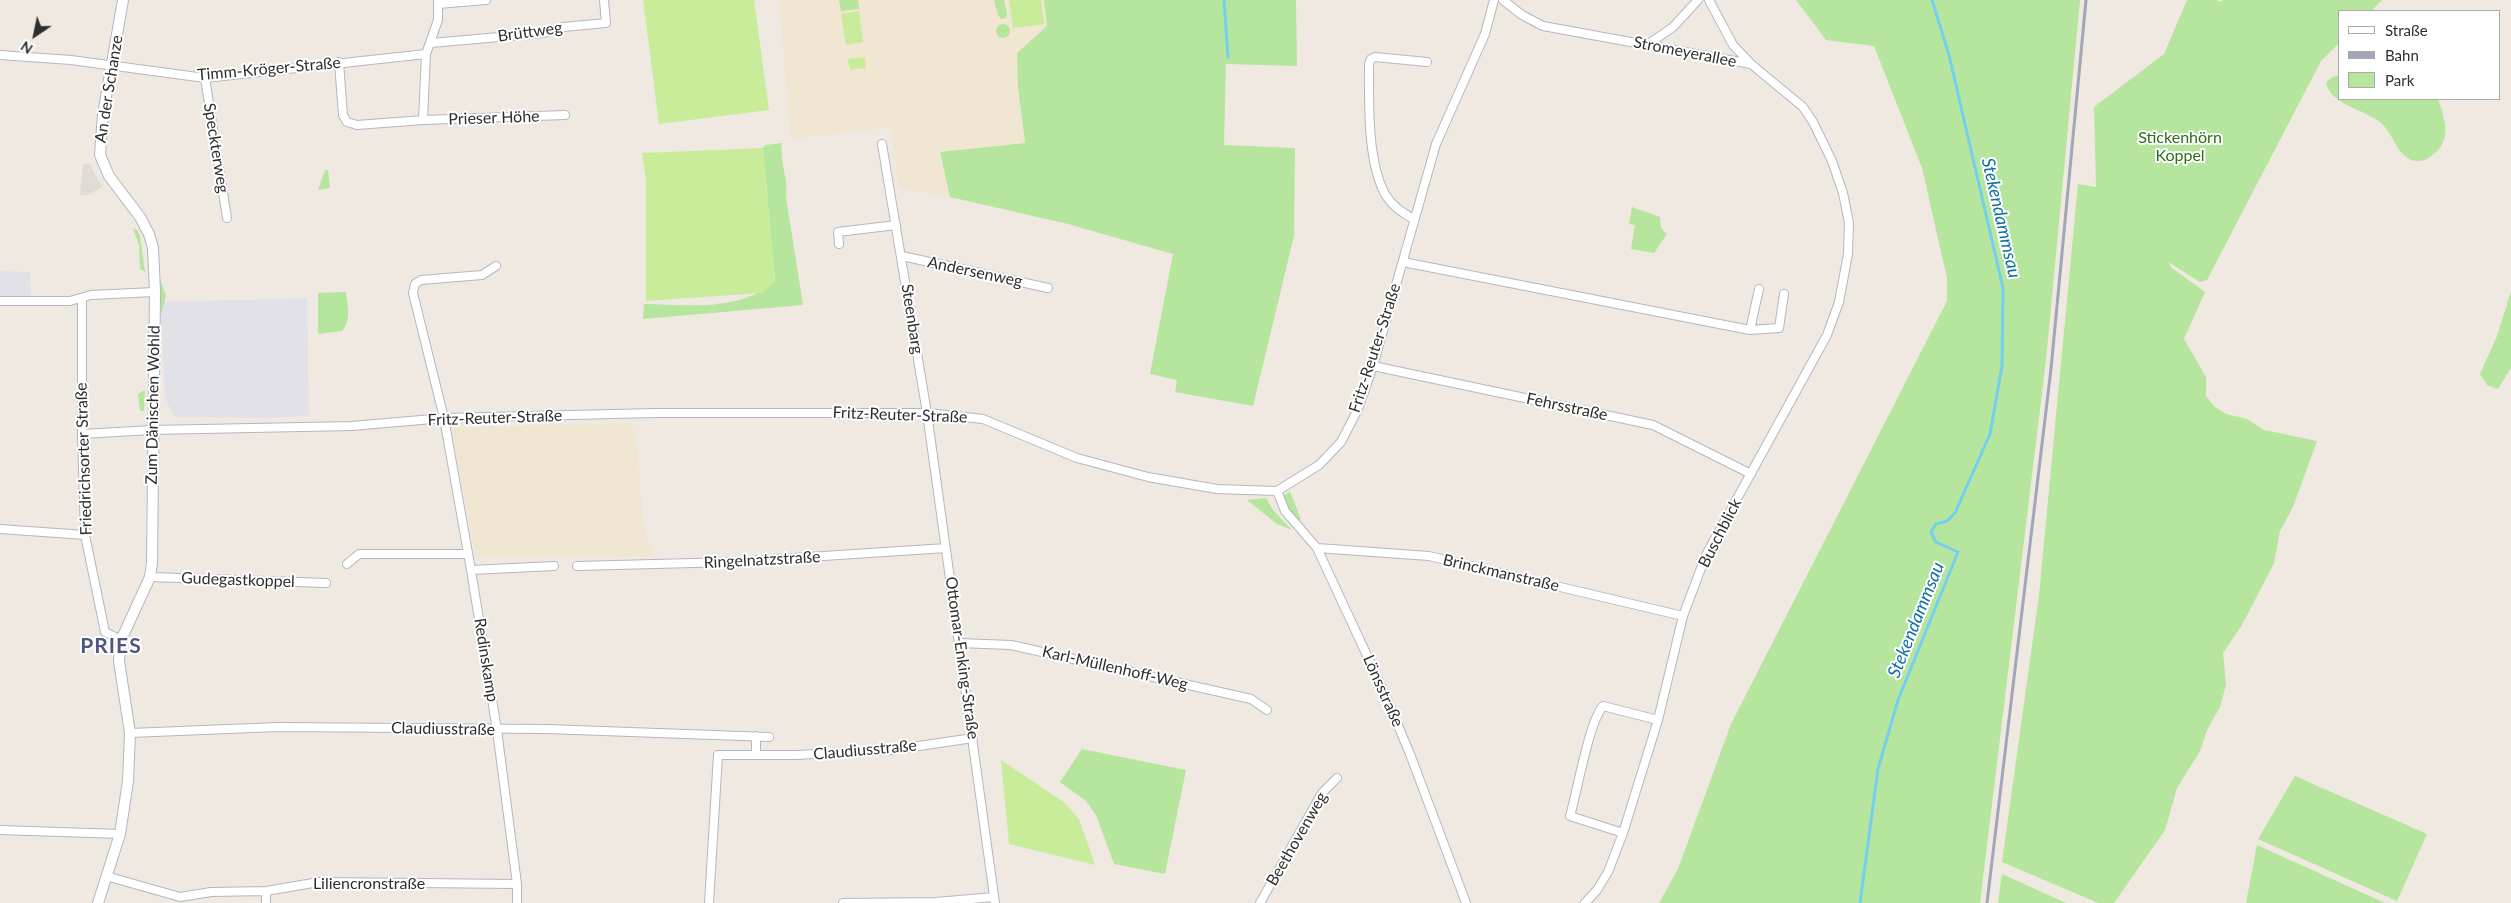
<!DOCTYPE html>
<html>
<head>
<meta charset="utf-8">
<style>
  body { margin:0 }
  #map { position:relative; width:2511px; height:903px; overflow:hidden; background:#efe9e1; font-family:Lato,sans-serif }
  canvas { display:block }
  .legend { position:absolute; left:2338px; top:10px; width:162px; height:90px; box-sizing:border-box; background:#fff; border:1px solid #ababab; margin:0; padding:6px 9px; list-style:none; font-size:15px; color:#2e2e2e }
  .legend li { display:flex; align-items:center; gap:10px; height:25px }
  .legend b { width:25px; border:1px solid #ababab }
  .north { position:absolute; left:10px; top:10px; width:50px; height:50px; -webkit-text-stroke:4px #fff; paint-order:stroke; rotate:214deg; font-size:14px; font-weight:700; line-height:20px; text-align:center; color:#2e2e2e }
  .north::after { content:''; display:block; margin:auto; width:18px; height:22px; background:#2e2e2e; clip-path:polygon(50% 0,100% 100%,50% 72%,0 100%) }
</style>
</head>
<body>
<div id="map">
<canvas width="2511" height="903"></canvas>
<ul class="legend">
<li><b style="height:6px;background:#fff"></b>Straße</li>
<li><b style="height:6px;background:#a3a6b8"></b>Bahn</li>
<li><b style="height:14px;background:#b6e59e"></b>Park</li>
</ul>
<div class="north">N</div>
</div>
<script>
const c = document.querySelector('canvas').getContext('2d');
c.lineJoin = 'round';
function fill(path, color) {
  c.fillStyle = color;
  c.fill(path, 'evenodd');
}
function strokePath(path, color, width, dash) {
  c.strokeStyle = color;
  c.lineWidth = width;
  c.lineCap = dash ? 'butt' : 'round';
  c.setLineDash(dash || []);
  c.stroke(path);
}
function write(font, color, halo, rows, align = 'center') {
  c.font = font + ' Lato,sans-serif';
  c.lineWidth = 4;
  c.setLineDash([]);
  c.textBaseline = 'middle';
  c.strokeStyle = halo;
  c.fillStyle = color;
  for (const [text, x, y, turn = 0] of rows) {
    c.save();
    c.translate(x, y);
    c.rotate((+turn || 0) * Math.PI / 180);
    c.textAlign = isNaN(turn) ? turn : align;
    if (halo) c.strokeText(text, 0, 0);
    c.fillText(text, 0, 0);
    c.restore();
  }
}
const industrial = new Path2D(`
  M0 271 30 272 31 299 0 298Z
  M307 298 309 415 275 418 175 417 165 399 160 302Z`);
const education = new Path2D(`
  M779 0H1044L1047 26 1017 53 1018 88 1025 143 940 152 950 197 899 188 890 127 791 139Z
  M632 423 637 447 643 522 653 557H476L451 428Z`);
const green = new Path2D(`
  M839 0H858L859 9 841 11Z
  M994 0H1004L1007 14 1006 18 1001 19 998 15Z
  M1044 0H1296L1297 66 1226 64 1224 145 1295 148 1294 236 1253 406 1175 392 1177 380 1150 374 1173 254 1068 224 950 197 940 152 1025 143 1018 88 1017 53 1047 26Z
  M1796 0H2080L2046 360 1980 903H1659L1678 869 1731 724 1947 301V278L1922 168 1874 46 1826 40Z
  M2187 0H2216L2221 2 2223 0H2382L2371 11H2340V42L2321 61 2207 280 2200 282 2168 262 2172 268 2205 292 2184 339 2206 377V396L2215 407 2226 414 2247 419 2264 430 2317 441 2293 507 2280 531 2274 563 2242 625 2223 653 2226 685 2220 707 2207 730 2200 751 2177 788 2165 830 2114 903H2098L2002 862 2039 595 2078 184 2096 187 2094 107 2164 54Z
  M996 31a7 7 0 1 1 14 0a7 7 0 1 1-14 0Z
  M2340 75V99H2438C2444 117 2452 137 2436 152 2431 156 2426 161 2419 161 2398 162 2394 133 2380 122 2365 110 2330 104 2326 83L2332 77Z
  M782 143C779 162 789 179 786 197L803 305 643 319 644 304C688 305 740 312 775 281L763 148 765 145Z
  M325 170H328L330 188 318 190Z
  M1632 207 1660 217 1661 228 1667 234 1654 253 1631 249 1635 225 1629 224Z
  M133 228 138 231 140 236 145 272 140 269 139 245Z
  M160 279 166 295 161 315Z
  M2511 291V368L2498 389 2487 385 2480 374 2497 336Z
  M346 292C347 305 352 320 342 331L318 334V293Z
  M145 390 144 411H140L138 394Z
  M1290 492 1301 519 1298 521 1287 508 1282 496Z
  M1266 498 1273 510 1292 530 1277 524 1247 500Z
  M1082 749 1186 770 1165 874 1114 864 1096 815 1086 801 1060 782Z
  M2295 776 2427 834 2397 901 2258 839Z
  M2257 845 2385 903H2246Z
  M2002 874 2066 903H1998Z`);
const pitch = new Path2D(`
  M643 0H754L769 110 659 124Z
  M1009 0H1041L1044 24 1013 28Z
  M859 11 863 42 846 45 841 14Z
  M865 57 866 68 850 70 848 59Z
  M763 148 775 281 762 293 646 301V181L642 153Z
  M1001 760 1065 803 1079 819 1095 865 1009 844Z`);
const plaza = new Path2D(`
  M89 163 102 187 88 195H80L83 164Z`);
const stream = new Path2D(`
  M1224 0 1228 57
  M1860 903 1878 769 1898 700 1958 552 1936 542 1931 532 1936 524 1947 521 1955 513 1990 434 2002 366 2003 288 1949 55 1932 0`);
const minor = new Path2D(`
  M1503 0 1522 15 1543 26 1751 64 1803 107 1813 122 1832 161 1843 193 1849 223 1848 254 1839 302 1827 335 1706 555 1683 616 1658 720 1623 833 1608 872 1597 890 1585 903
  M1709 0 1733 45 1751 64
  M438 4 486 0
  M431 43 544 33 563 27 606 23 604 0
  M1647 45 1673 27 1698 0
  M0 55 71 60 205 78 426 54
  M339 62 343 115 347 122 357 125 423 120 426 54 438 20V0
  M205 78 227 218
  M423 120 565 115
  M882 144 927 413 995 903
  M1413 219C1402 212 1392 206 1385 194 1367 161 1369 101 1369 64L1371 59 1375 57 1427 62
  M839 244 838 232 896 225
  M902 256 1048 288
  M1403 262 1750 330 1779 328 1784 294
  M496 266 482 275 421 280 415 284 413 293 444 418 471 570 497 730 517 884V903
  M82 298V434L85 535 105 632 121 640
  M0 301H70L91 295 155 292
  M1750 330 1759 289
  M1373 366 1653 425 1751 474
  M82 434 152 430 352 426 444 418 656 413H927L983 419 1077 458 1148 477 1217 489 1277 491 1319 465 1341 442 1358 409 1373 366 1436 144 1485 34 1494 0
  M1277 491 1285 511 1317 548 1383 690 1410 754 1466 903
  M0 529 85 535
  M1317 548 1429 556 1683 616
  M347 564 359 554H468
  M577 566 732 562 946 548
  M471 570 554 566
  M150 577 326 583
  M959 643 1011 645 1251 699 1267 710
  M130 733 277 727 547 729 769 737
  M756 755V736
  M0 830 120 834
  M1623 833 1570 816C1577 792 1589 722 1603 706L1658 720
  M106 876 180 897 211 892 266 891 319 882 517 884
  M266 891V903
  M709 903 718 755H796L892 750 973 738
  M843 903 936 902 994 897
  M1260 903 1322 793 1337 778`);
const tertiary = new Path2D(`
  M98 903 120 834 128 781 130 733 119 661 121 640 150 577 152 563 155 292 153 248 149 234 140 217 109 176 100 155 103 114 123 0`);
const rail = new Path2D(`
  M1987 903 2051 369 2086 0`);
const streetNames = [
  ["Brüttweg",530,32,-8],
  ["Stromeyerallee",1685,52,11],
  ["Timm-Kröger-Straße",269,69,-5],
  ["An der Schanze",109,89,-81],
  ["Prieser Höhe",494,118,-2],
  ["Speckterweg",216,148,81],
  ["Andersenweg",975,272,12],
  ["Steenbarg",912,319,81],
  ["Fritz-Reuter-Straße",1375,348,-72],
  ["Zum Dänischen Wohld",153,405,-89],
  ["Fehrsstraße",1567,407,12],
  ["Fritz-Reuter-Straße",900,415,2],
  ["Fritz-Reuter-Straße",495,418,-2],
  ["Friedrichsorter Straße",84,459,-92],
  ["Buschblick",1720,533,-63],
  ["Ringelnatzstraße",762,560,-3],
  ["Brinckmanstraße",1501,573,13],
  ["Gudegastkoppel",238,580,2],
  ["Ottomar-Enking-Straße",962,658,82],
  ["Redinskamp",486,660,81],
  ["Karl-Müllenhoff-Weg",1115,668,13],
  ["Lönsstraße",1383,691,66],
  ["Claudiusstraße",443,729,1],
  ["Claudiusstraße",865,750,-5],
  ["Beethovenweg",1297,839,-60],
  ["Liliencronstraße",369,884]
];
const parkNames = [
  ["Stickenhörn",2180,138],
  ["Koppel",2180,156]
];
const waterNames = [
  ["Stekendammsau",2001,218,77],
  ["Stekendammsau",1916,620,-68]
];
const districtNames = [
  ["PRIES",111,646]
];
fill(industrial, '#e3e1e8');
fill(education, '#f0e6d1');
fill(green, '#b6e59e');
fill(pitch, '#c9ec9a');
fill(plaza, '#dfdcd8');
strokePath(stream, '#75cff0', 3);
strokePath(minor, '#b4b7c1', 10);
strokePath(tertiary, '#b4b7c1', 12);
strokePath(minor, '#fff', 8);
strokePath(tertiary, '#fff', 10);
strokePath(rail, '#a3a6b8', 3);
write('16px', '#2e2e2e', '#fff', streetNames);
write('16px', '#2c6e1b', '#fff', parkNames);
write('italic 18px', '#0d6fa3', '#fff', waterNames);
c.letterSpacing = '1px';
write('bold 21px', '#4d5680', '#fff', districtNames);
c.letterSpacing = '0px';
</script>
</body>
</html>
